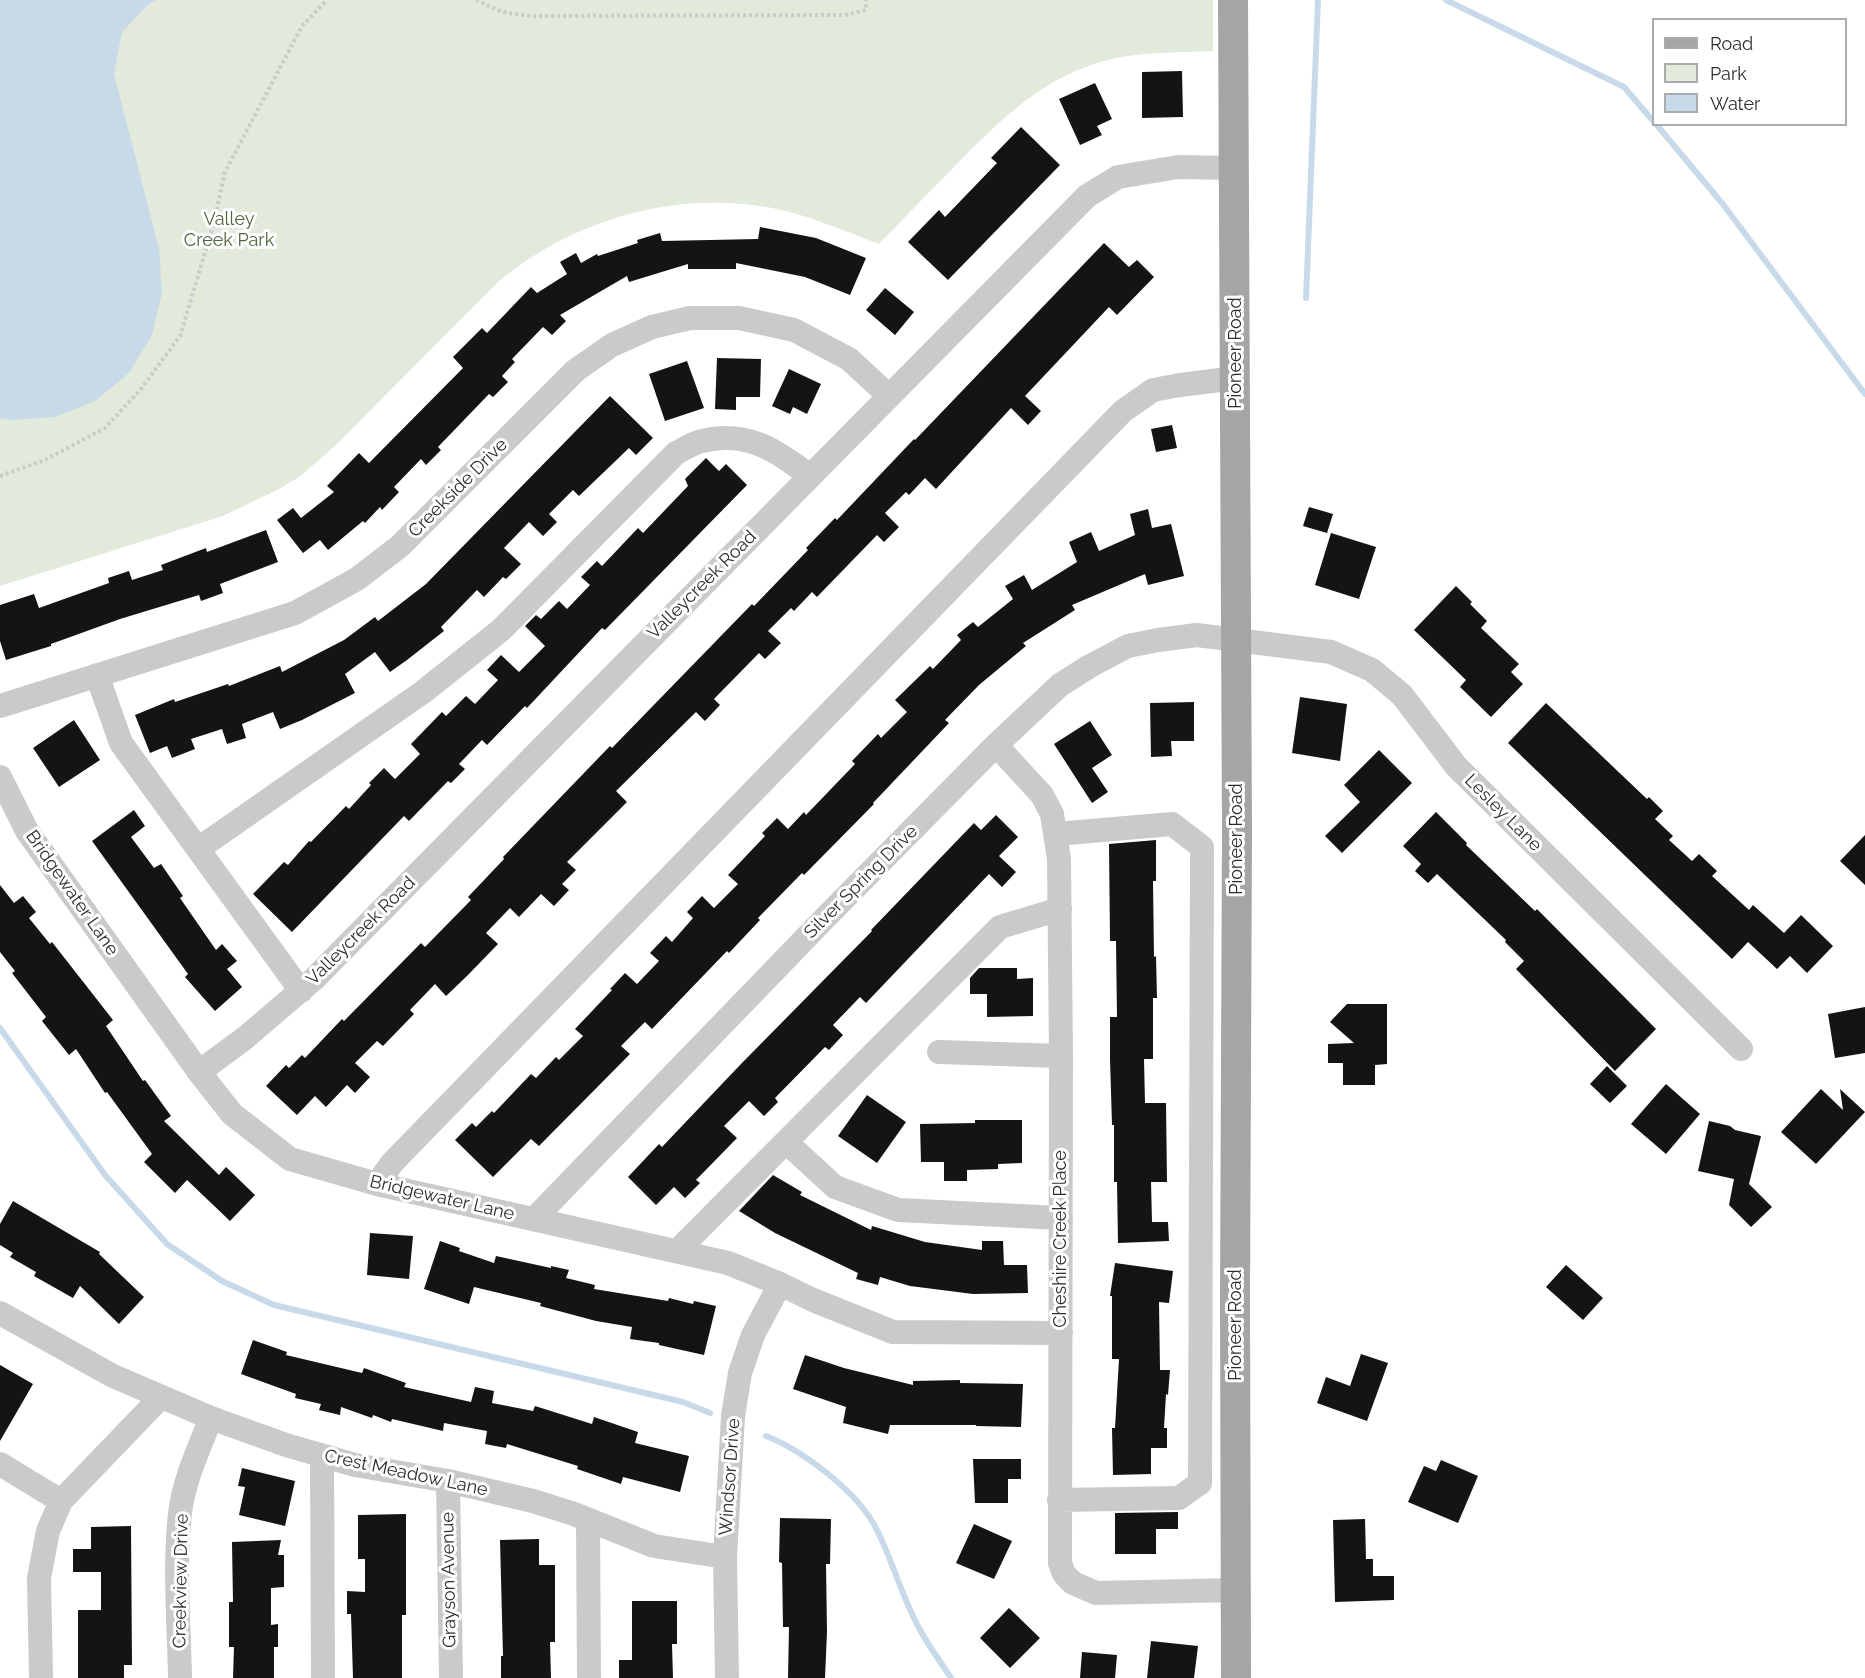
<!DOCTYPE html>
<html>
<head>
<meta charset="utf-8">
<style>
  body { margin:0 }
  #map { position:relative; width:1865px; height:1678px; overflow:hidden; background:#fff; font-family:Raleway,sans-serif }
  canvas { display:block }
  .legend { position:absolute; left:1652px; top:18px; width:195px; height:108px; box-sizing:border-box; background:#fff; border:2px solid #ababab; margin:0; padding:8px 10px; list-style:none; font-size:18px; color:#2d2d2d }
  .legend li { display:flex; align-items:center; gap:12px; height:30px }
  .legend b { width:30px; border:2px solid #ababab }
</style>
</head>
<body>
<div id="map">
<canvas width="1865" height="1678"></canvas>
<ul class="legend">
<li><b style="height:8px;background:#a5a5a5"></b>Road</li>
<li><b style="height:16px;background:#e2eadb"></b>Park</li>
<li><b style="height:16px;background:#c8dae9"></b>Water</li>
</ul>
</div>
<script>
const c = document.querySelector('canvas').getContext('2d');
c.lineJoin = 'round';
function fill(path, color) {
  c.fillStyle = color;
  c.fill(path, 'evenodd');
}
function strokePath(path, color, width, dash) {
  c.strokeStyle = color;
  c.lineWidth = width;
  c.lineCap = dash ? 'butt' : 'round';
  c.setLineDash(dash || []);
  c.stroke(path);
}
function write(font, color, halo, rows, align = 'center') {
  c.font = font + ' Raleway,sans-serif';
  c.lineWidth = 6;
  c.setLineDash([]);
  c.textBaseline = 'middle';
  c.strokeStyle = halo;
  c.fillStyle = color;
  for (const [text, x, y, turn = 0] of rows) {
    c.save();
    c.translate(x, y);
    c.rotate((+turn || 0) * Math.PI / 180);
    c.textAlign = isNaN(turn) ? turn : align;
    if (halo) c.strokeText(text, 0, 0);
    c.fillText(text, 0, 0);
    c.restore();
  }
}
const green = new Path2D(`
  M0 0H1213V51C1176 53 1140 51 1104 61 1041 78 997 123 953 168 928 193 904 218 879 244 842 230 806 214 767 207 671 191 572 220 498 282L335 446 299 477 279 489 223 516 0 586Z`);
const water = new Path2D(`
  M0 0H156L149 4 122 32 114 74 159 249 162 293 152 335 129 373 95 401 55 417 11 420 0 418Z`);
const stream = new Path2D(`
  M1446 0 1624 87 1654 122
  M1656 124 1722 203 1865 394
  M1306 298 1318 0
  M0 1028 105 1175 167 1244 222 1281 274 1305 683 1402 710 1413
  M766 1436C804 1451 859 1493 877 1530 893 1562 902 1597 919 1628 928 1645 940 1661 951 1678`);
const building = new Path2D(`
  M1182 71 1183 117 1142 118V72Z
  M1095 83 1112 119 1097 126 1102 135 1080 145 1059 99Z
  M1021 127 1060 165 948 280 908 242 939 210 945 217 997 163 991 158Z
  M760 227 816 238 866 258 850 295 805 277 736 263V269H688V264L629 282 627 276 560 315 566 321 552 335 543 327 512 359 515 362 502 376 508 382 493 397 489 394 438 447 441 450 426 465 421 459 394 487 399 492 382 510 380 507 365 523 363 521 328 550 320 540 303 553 277 520 293 508 301 518 334 492 327 486 359 453 369 463 463 368 453 357 482 328 487 333 531 287 537 293 567 274 560 262 576 253 581 263 597 254 598 256 638 243 637 240 660 233 662 241 758 239Z
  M1104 243 1129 267 1137 260 1154 277 1117 315 1109 307 1025 396 1041 411 1028 425 1011 408 936 489 925 478 909 495 906 492 885 513 899 527 884 542 877 535 817 597 812 592 794 611 791 608 768 631 781 643 765 659 759 653 714 699 720 705 705 721 696 712 616 791 627 802 567 862 576 870 562 884 569 890 554 906 541 894 519 917 510 908 486 933 498 944 467 976 446 996 435 984 410 1010 414 1014 383 1046 377 1041 355 1063 370 1077 355 1093 347 1085 326 1107 315 1096 297 1115 266 1086 286 1065 289 1068 302 1055 305 1058 342 1019 344 1021 421 943 425 947 471 900 468 897 504 859 503 857 610 746 612 748 752 604 754 606 808 550 806 548 835 518 837 520 914 439 915 440Z
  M885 288 914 312 895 335 866 310Z
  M717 358 761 359 760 397H736V410L715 409Z
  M687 361 704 408 665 421 649 374Z
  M789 369 821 384 807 414 793 407 790 414 772 406Z
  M610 396 653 438 636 455 629 448 579 496 573 490 549 514 557 522 543 536 529 522 504 548 521 564 506 579 503 577 484 597 477 590 441 627 444 631 407 660 390 672 375 652 345 674 355 693 302 720 280 729 273 712 242 724 246 738 227 744 222 729 191 739 195 749 172 758 167 746 150 753 135 715 174 699 175 702 228 684 229 686 280 666 282 672 344 640 375 617 378 621 426 584Z
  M1172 425 1177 448 1156 452 1151 429Z
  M706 458 719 471 726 464 747 485 605 630 602 628 527 708 525 706 487 745 482 740 459 764 465 769 451 783 448 781 409 821 404 816 292 932 253 894 284 862 288 865 309 841 311 842 346 806 349 809 371 785 369 783 384 768 395 779 420 754 411 744 442 712 446 716 466 696 475 704 498 680 487 670 501 655 519 672 545 646 525 626 536 615 541 619 559 601 567 609 590 585 581 577 597 561 602 566 638 528 643 533 688 486 685 479Z
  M1309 507 1333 514 1327 533 1303 526Z
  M1148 509 1152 528 1171 524 1184 576 1148 585 1145 574 1072 605 1075 610 1023 643 1026 646 979 685 945 720 949 723 873 803 874 804 804 875 802 873 758 918 760 920 729 953 727 951 652 1029 645 1022 621 1046 630 1054 539 1146 531 1139 493 1177 455 1140 472 1123 476 1127 492 1111 494 1113 531 1074 536 1078 556 1057 559 1060 583 1036 575 1029 612 990 610 989 625 973 637 984 659 961 650 953 666 936 672 942 693 918 687 912 702 896 714 908 738 884 728 875 765 836 762 833 777 818 788 829 804 812 806 815 855 764 852 761 878 734 881 738 907 712 895 700 930 666 933 669 961 640 957 635 973 622 978 627 1013 599 1005 586 1024 575 1032 590 1077 562 1069 542 1091 532 1099 551 1135 535 1130 514Z
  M266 530 278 562 220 584 223 593 201 601 199 595 120 619 51 644V646L6 660 0 641V605L34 594 39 608 109 583 108 578 129 571 132 580 163 570 161 565 206 548 207 552Z
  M1331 533 1376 547 1359 599 1315 585Z
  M1456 586 1472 602 1470 604 1487 621 1481 628 1519 664 1511 672 1523 684 1491 717 1460 687 1466 680 1414 630Z
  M1300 697 1347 704 1340 761 1292 753Z
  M1194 702V741H1171L1172 756 1151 757 1150 703Z
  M1546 703 1647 799 1649 797 1663 811 1655 819 1673 836 1669 840 1692 861 1699 854 1717 871 1712 876 1749 910 1753 905 1784 933 1801 915 1833 946 1807 973 1790 956 1777 969 1748 942 1732 959 1508 743Z
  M74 720 100 760 59 787 33 748Z
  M1090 721 1112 755 1092 768 1108 792 1092 803 1054 744Z
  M1379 750 1412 783 1342 853 1325 836 1360 802 1344 785Z
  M134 810 145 826 131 837 154 868 161 864 183 896 180 898 216 950 222 944 237 961 227 969 242 987 215 1011 185 977 188 974 92 841Z
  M1436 812 1467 843 1466 845 1535 911 1537 909 1656 1029 1615 1071 1516 969 1524 961 1505 942 1506 940 1437 874 1428 883 1415 871 1421 864 1403 846Z
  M996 815 1018 837 999 856 1016 872 1002 887 989 874 866 1003 860 997 833 1025 843 1035 829 1050 825 1047 775 1098 778 1102 764 1116 749 1101 724 1126 737 1138 696 1180 700 1183 685 1198 674 1187 656 1205 628 1177 659 1144 662 1147 740 1065 872 931 871 930 974 823 981 830Z
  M1865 835V885L1840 861Z
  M1156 840V881H1153L1154 957 1156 956 1157 998H1153V1059H1144L1145 1103H1166L1167 1182H1151L1152 1222H1168L1169 1241 1118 1243 1117 1182H1114V1125H1112L1110 1059V1017H1117L1116 941H1110L1109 844Z
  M0 885 14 903 23 896 36 912 29 918 50 944 52 942 113 1020 106 1026 143 1081 145 1080 171 1116 164 1121 219 1175 226 1167 255 1195 230 1221 187 1180 175 1193 144 1162 152 1154 107 1092 105 1093 76 1049 69 1055 42 1021 46 1017 12 973 15 971 0 952Z
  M979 968H1017V979L1033 978V1016L987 1017V994H970V978Z
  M1347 1004H1387V1064L1375 1065V1085H1343V1063H1328V1044L1354 1043 1330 1022Z
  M1865 1007V1053L1835 1058 1828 1014Z
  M1607 1066 1627 1086 1610 1103 1590 1084Z
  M1666 1084 1700 1114 1666 1154 1631 1124Z
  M1821 1089 1843 1110 1840 1089 1865 1112 1816 1164 1781 1132Z
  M867 1095 906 1122 877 1163 838 1136Z
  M975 1120H1022V1163L998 1164V1169L967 1170V1181H944V1162H921L920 1124 975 1123Z
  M1709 1121 1730 1126 1735 1130 1761 1136 1749 1184 1772 1207 1751 1227 1729 1205 1734 1179 1698 1171Z
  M773 1175 802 1192 800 1195 871 1230 872 1226 925 1242 982 1250V1241H1003L1004 1265H1027L1028 1293 973 1294 910 1286 880 1277 878 1285 856 1279 858 1273 775 1233 739 1211Z
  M13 1201 100 1252 99 1254 144 1297 119 1324 80 1286 73 1298 34 1276 36 1272 10 1257 13 1253 0 1245V1224Z
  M370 1233 413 1236 409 1279 367 1275Z
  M440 1241 460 1248 459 1251 494 1263 496 1256 551 1268V1266L569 1270 566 1278 595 1285 594 1289 668 1301 669 1298 693 1304 694 1301 716 1306 704 1355 659 1345V1343L630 1339 632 1327 596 1321 540 1306 541 1303 474 1287 469 1304 424 1289Z
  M1115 1263 1173 1271 1169 1303 1159 1302 1160 1370H1170L1168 1395 1166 1394 1164 1428H1167V1448H1151V1474L1113 1475 1112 1428H1115L1119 1359H1112V1296H1110Z
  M1566 1265 1603 1298 1583 1320 1546 1287Z
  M253 1340 287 1352 286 1355 362 1373 364 1368 406 1383 404 1387 471 1402 475 1387 494 1391 492 1403 533 1411 535 1406 592 1424 594 1417 638 1432 635 1443 689 1456 680 1492 623 1477 621 1484 577 1469 578 1466 507 1444 506 1448 485 1444 487 1431 444 1423 443 1431 392 1419 391 1422 373 1415 372 1418 341 1407 340 1415 319 1410 321 1404 295 1398 296 1394 241 1374Z
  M1361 1354 1388 1363 1367 1421 1317 1403 1326 1377 1350 1386Z
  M805 1355 844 1368 913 1385V1381L960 1380V1383L1023 1384 1021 1427 976 1426V1425H890L888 1434 843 1423 846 1407 793 1389Z
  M0 1365 33 1384 0 1441Z
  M973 1459H1021V1479H1008V1503H975Z
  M1441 1460 1478 1476 1458 1523 1408 1502 1424 1466 1436 1471Z
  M242 1468 295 1481 285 1526 239 1515 245 1487 238 1486Z
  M1178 1512V1529H1156V1554H1115V1513Z
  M406 1514V1615H402V1678H353L351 1614H347V1591L365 1592V1559H358V1515Z
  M780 1518 831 1519 830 1564H826L827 1632 825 1678H788L789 1627H783L782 1563 779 1562Z
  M1365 1519 1366 1559H1373V1576H1394V1600L1335 1602 1333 1520Z
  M974 1524 1012 1541 994 1579 956 1563Z
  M131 1526 132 1665H124V1678H78V1610H101V1572H73V1549H91V1527Z
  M539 1539V1565H555V1642H550L551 1678H501V1656H503L500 1540Z
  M281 1540 278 1555H284V1587L271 1588V1625L278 1624V1647H274V1678H233L234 1647H229V1602H233L232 1542Z
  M632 1601H677V1644H672L673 1678H619V1660H632Z
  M1009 1608 1040 1638 1010 1668 980 1638Z
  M1151 1641 1198 1646 1194 1678H1147Z
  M1082 1652 1117 1655 1115 1678H1080Z`);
const path = new Path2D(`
  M476 0 502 12 531 16 845 15 866 10V0
  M0 476 45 460 105 428 141 389 180 336 213 226 225 172 302 26 327 0`);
const minor = new Path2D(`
  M97 675 121 743 301 991
  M0 706 295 613 357 579 400 546 576 370 612 345 652 327 690 318H739L794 330 849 359 889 396
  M996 745 1042 795 1052 814 1059 859 1061 1056 1060 1563 1064 1574 1073 1583 1096 1593 1237 1590
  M0 777 27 831 199 1072 232 1114 290 1159 377 1184 728 1263 780 1284 813 1300 893 1332 1061 1333
  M1056 834 1172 824 1202 847 1200 1483 1179 1498 1059 1500
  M198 849 423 692 501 630 676 453C684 449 693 443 702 441 747 430 776 450 810 476
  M939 1052 1061 1056
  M199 1072 245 1038 314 979 1087 196 1118 177 1178 167 1235 168
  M786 1142 835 1187 898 1210 1061 1218
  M377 1184 392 1163 1123 411 1153 390 1180 385 1236 378
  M534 1219 824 919 996 745 1060 685 1090 666 1128 646 1158 640 1197 635 1331 652 1372 670 1402 695 1456 766 1741 1049
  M677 1251 1000 927 1060 909
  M0 1313 113 1376 211 1418 286 1445 355 1465 448 1481 533 1501 574 1514 654 1546 725 1557
  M322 1457 323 1678
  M0 1464 61 1501
  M448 1481 451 1678
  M588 1520 589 1678
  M41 1678 39 1578 48 1531 61 1501 161 1397
  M180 1678C179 1624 174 1567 180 1513 184 1480 199 1448 211 1418
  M727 1678 725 1557 733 1416 740 1373 753 1335 780 1284`);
const major = new Path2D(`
  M1233 0 1237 830 1235 1298 1236 1678`);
const parkNames = [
  ["Valley",229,220],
  ["Creek Park",229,241]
];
const streetNames = [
  ["Pioneer Road",1236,353,-90],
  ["Creekside Drive",458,488,-45],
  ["Valleycreek Road",702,585,-45],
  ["Lesley Lane",1503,813,45],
  ["Pioneer Road",1237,839,-90],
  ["Silver Spring Drive",861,882,-45],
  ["Bridgewater Lane",72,893,55],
  ["Valleycreek Road",361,931,-45],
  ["Bridgewater Lane",442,1198,13],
  ["Cheshire Creek Place",1061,1239,-90],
  ["Pioneer Road",1236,1325,-90],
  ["Crest Meadow Lane",406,1473,12],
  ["Windsor Drive",730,1477,-86],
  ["Grayson Avenue",449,1580,-91],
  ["Creekview Drive",181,1581,-89]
];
fill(green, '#e2eadb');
fill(water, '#c8dae9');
strokePath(stream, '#c8dae9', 6);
fill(building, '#141414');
strokePath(path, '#cacaca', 4, [3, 3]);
strokePath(minor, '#cacaca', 24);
strokePath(major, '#a5a5a5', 30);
write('18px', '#4d663d', '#fff', parkNames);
write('18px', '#2d2d2d', '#fff', streetNames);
</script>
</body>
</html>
